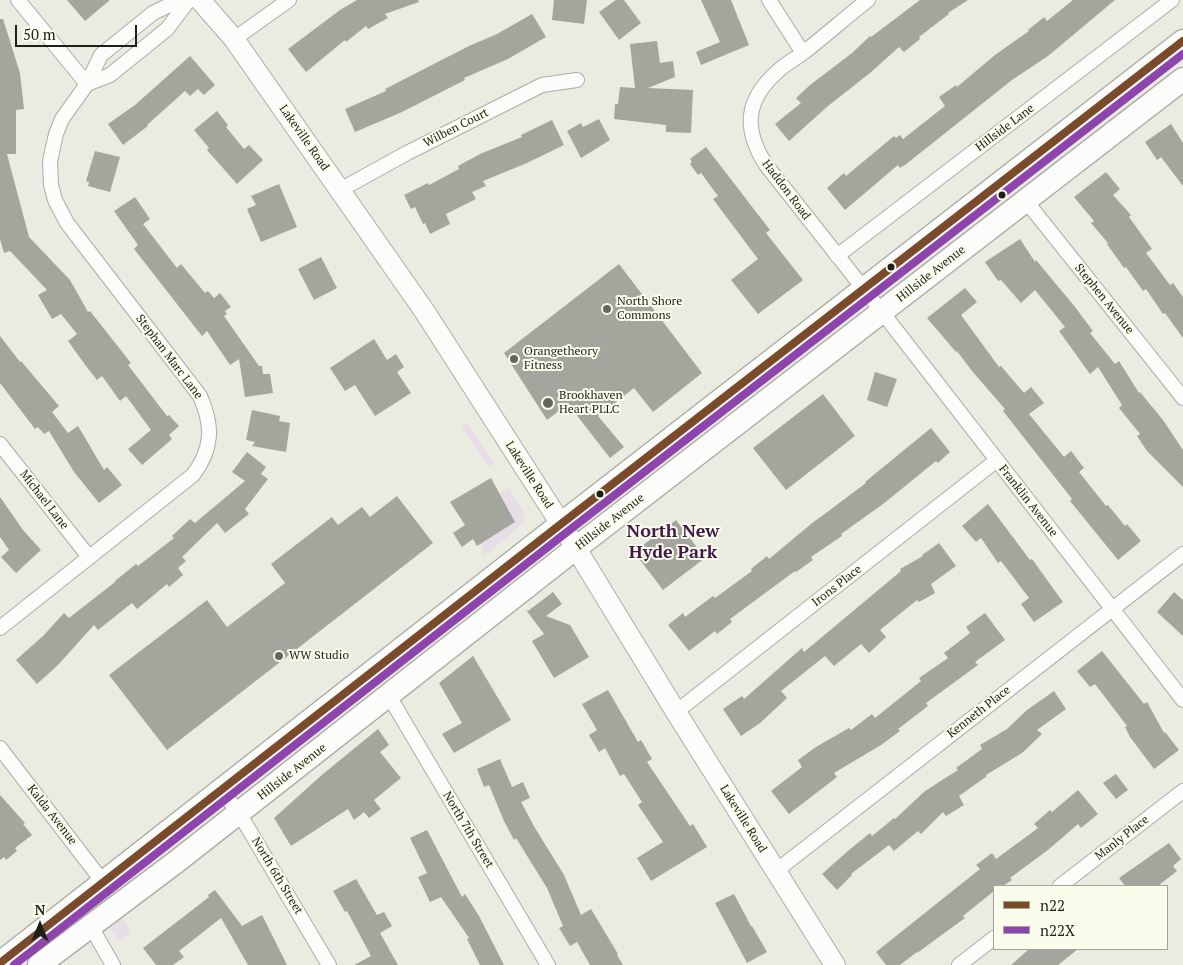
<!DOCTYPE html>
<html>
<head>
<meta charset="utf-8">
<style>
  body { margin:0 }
  #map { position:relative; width:1183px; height:965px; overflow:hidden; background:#eaece2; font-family:"PT Serif",serif }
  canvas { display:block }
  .legend { position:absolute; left:993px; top:885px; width:175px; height:65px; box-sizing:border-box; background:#fafdeb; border:1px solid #a2a497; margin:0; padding:6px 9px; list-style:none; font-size:15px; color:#1e1f18 }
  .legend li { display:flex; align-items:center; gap:10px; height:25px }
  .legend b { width:25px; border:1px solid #a2a497 }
  .north { position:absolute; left:15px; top:900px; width:50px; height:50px; -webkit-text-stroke:4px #fafdeb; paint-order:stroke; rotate:0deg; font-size:14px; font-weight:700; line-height:20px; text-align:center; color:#1e1f18 }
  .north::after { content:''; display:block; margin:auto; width:18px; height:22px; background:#1e1f18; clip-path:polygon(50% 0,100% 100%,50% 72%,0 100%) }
  .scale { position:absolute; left:15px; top:25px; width:122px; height:22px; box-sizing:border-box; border:2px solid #1e1f18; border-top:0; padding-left:6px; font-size:15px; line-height:18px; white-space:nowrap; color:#1e1f18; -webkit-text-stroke:4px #fafdeb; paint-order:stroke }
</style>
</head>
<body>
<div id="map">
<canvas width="1183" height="965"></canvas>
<ul class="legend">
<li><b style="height:6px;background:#7a4b2a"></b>n22</li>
<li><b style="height:6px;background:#8e44ad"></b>n22X</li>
</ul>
<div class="north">N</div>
<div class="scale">50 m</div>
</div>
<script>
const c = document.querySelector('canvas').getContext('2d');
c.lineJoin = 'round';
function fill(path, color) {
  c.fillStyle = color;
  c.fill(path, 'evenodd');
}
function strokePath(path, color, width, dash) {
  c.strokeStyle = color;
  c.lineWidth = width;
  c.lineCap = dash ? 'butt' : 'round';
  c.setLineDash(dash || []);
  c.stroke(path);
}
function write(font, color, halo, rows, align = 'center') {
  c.font = font + ' "PT Serif",serif';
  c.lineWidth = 4;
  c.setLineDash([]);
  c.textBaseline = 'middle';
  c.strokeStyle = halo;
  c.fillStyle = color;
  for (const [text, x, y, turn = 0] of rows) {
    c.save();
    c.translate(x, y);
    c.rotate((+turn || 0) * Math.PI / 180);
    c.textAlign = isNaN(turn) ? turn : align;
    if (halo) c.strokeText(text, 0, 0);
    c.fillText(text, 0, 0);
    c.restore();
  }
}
const green = new Path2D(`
  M467 422 494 463 488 467 461 426Z
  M508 488 524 513 525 522 483 557 481 543 515 522 500 494Z
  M122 918 131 931 120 942 110 929Z`);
const building = new Path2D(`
  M67 0H110L85 21Z
  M357 0H418L419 2 385 14 388 18 368 29 366 26 346 42 345 40 306 72 288 49 340 10Z
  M554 0H587L584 24 552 20Z
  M616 0H624L641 23 619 40 599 12Z
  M701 0H731L749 45 701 65 696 52 720 42Z
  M920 0H968L948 13 949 14 919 37 920 39 904 52 899 47 870 73 828 106 789 141 775 124 801 103 796 98 810 85 852 53 870 36 871 37Z
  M1073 0H1115L1048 56 1012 80 905 165 900 168 898 165 845 210 827 188 844 173 846 176 894 136 896 138 900 135 903 139 945 106 939 97 956 85 957 87 995 55 1029 31 1028 30 1044 17 1047 21Z
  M532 14 546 37 508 59 464 78 465 80 402 112 355 132 345 109 386 91 385 89 469 46 497 34Z
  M0 19H3L20 73 24 109 16 110V154H7L29 237 70 280 88 312 90 311 131 363 128 365 167 416 169 415 179 426 169 435 172 439 142 465 128 449 151 430 126 396 120 401 102 376 97 380 86 366 68 341 77 334 61 314 52 319 38 295 47 290 10 251 4 253 0 239Z
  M657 41 660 63 673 61 675 77 648 88 693 90 691 133 666 132V125L614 119 615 104H618L620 87 635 88 630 44Z
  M190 56 215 85 204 95 198 89 190 96 185 91 147 125 148 126 123 145 108 124 135 105Z
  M217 111 228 125 226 127 244 149 249 145 263 160 237 184 207 150 209 148 194 130Z
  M599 119 610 140 581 158 567 131 581 123 583 127Z
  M552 120 564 145 527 163 483 181 486 186 472 192 476 199 446 214 450 224 430 234 425 223 423 224 415 207 411 209 404 195 428 183 429 185 459 169 458 166 480 154 522 137 521 135Z
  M1171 124 1183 143V186L1161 157 1157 160 1145 142Z
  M706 147 770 230 766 233 803 280 758 314 731 280 758 259 713 199 718 196 701 173 698 175 690 164 692 162 690 159Z
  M95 151 120 157 110 192 88 186 89 182 86 181Z
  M1106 172 1120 189 1113 195 1131 215 1129 217 1152 249 1146 253 1170 285 1173 283 1183 297V338L1165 313 1163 314 1146 289 1143 291 1126 267 1124 268 1107 244 1108 243 1091 223 1094 221 1074 197Z
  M279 184 297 227 261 242 247 209 256 205 251 196Z
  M135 197 150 219 143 224 177 268 181 264 205 293 208 291 214 298 220 293 231 307 225 311 227 314 224 316 259 366H262L263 374H270L273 393 245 397 239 359 230 365 207 331 202 336 134 249 138 245 114 211Z
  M1020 239 1035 262 1036 260 1075 307 1093 331 1090 333 1115 364 1119 361 1139 393 1140 392 1163 420 1183 450V487L1147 451 1137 436 1140 434 1119 408 1122 405 1098 367 1090 374 1059 331 1065 327 1035 290 1021 303 1001 280 998 281 985 262Z
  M321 257 337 288 314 300 298 269Z
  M619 264 702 373 653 412 634 388 598 416 624 447 610 458 568 404 547 420 504 353Z
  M965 288 977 302 961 315 999 367 1001 366 1024 393 1031 387 1044 403 1029 414 1064 457 1071 451 1084 468 1079 472 1106 506 1108 505 1125 526 1127 524 1141 541 1118 560 1070 501 1072 499 1003 411 1005 409 972 371 957 351 956 352 927 318Z
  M0 336 20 362 21 361 59 406 52 412 68 433 78 426 104 470 107 467 122 485 99 503 74 472 49 431 44 434 38 427 35 429 0 383Z
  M374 339 387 360 396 354 404 367 397 372 411 393 375 416 355 385 345 391 330 368Z
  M875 372 897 379 887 407 867 400Z
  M823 394 855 436 786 490 753 448Z
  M252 410 280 416 279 421 290 423 286 452 252 446 255 442 246 440Z
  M931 428 950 452 938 463 936 461 883 504 841 534 842 536 811 557 813 560 796 572 795 571 730 619 732 622 717 634 715 631 689 651 668 625 683 613 685 617 713 596 715 598 752 571 751 569 767 556 769 559 811 524 866 483 865 482Z
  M247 452 266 467 261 474 268 479 245 509 249 514 225 533 217 523 182 557 186 561 178 568 183 575 169 587 167 584 137 609 132 603 98 630 94 625 58 665 37 684 16 660 44 635 64 613 69 618 115 582V581L136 564 138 566 174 538 172 536 190 519 195 523 245 481 232 472Z
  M491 478 515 522 477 546 473 539 462 547 453 533 465 525 450 502Z
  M397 496 433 543 167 750 109 675 207 600 227 627 285 583 271 564 332 517 338 525 362 507 370 517Z
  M0 497 23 530 41 550 16 573 1 557 9 550 0 537Z
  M988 504 1030 560 1032 559 1063 602 1034 622 1021 604 1029 598 1001 561 998 563 981 538 976 542 962 526Z
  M676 520 705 558 663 590 634 552Z
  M939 543 956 566 931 584 935 593 919 602 917 600 880 630 886 637 869 653 861 644 834 666 825 656 781 691 787 698 760 723 741 736 723 709 742 696 744 699 802 648 804 652 901 571 900 569 923 556 922 555Z
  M553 592 562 604 546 616 570 625 589 657 554 678 532 641 544 634 526 610 528 611Z
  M1174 592 1183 600V636L1157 612Z
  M985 613 1005 640 975 662 978 665 926 703 928 706 898 729 900 731 881 745 834 773 837 777 789 814 771 791 802 767 798 760 816 747 849 728 851 730 872 714 875 718 921 681 919 678 948 658 944 653 970 633 966 627Z
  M1102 651 1144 704 1147 702 1164 733 1165 732 1179 750 1154 769 1130 737 1125 727 1127 726 1095 684 1090 687 1077 671Z
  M473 656 511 720 454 753 442 734 462 723 439 683Z
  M608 690 638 742 641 740 652 759 647 762 690 826 693 824 707 847 651 881 637 858 663 842 638 805 642 802 624 774 620 776 605 748 599 752 589 735 597 730 582 704Z
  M1054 691 1066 709 1037 730 1042 734 1022 753 986 775 987 776 959 796 964 805 946 816 943 812 921 834 918 831 894 851 889 845 851 874 852 875 837 890 822 874 849 850 870 833 872 836 894 818 895 819 925 791 958 770 956 768 982 749 980 745 1007 729 1027 710Z
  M378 729 389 745 380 752 401 778 374 800 381 809 369 818 364 812 354 820 348 809 291 846 274 818 323 774Z
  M500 759 512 787 523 782 530 798 521 802 535 828 564 875 581 915 591 909 618 954 617 955 623 965H590L577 942 570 946 559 928 563 926 547 888 516 838 514 840 504 821 489 785 484 787 477 769Z
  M1116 774 1128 790 1116 799 1103 783Z
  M1078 790 1098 814 1081 828 1078 824 1048 850 1010 878 1012 880 1003 886H994V891L963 916 965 918 917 953V952L900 965H886L876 952 980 869 976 865 992 853 996 859 1038 828 1034 824 1050 810 1052 812Z
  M0 795 25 823 23 824 32 835 15 848 17 851 6 860 4 857 0 860Z
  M427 830 462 897 465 894 479 916 504 965H480L467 939 469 938 441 897 430 902 418 877 427 873 410 838Z
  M1169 843 1181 859 1173 866 1177 871 1158 886H1125L1119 878Z
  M356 879 377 915 384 912 392 926 380 933 398 965H354L371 956 347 911 345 912 333 891Z
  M215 890 242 926 262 915 287 965H248L221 918 179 951 184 957 173 965H156L143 948 209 897 208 895Z
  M734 894 751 926H752L767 952 747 963 715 903Z
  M1029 949H1078L1058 965H1011Z`);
const minor = new Path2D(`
  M18 0 87 84
  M769 0 803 53
  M868 0C846 17 825 36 803 53 795 59 785 64 778 71 745 100 743 129 766 165L882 312 1183 700
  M234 39 289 0
  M87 84 110 75 167 29 189 0
  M340 190 407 153 542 85 577 80
  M1026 201 1183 398
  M837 256 1172 0
  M0 444 89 557
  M0 628 193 475C213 449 213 425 200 396L67 223 55 200 51 185 50 161 56 134 62 119 87 84 101 55 153 13 180 0
  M389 696 548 965
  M676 712 997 460
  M0 748 103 882
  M221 790 239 813 329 965
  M776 871 1183 554
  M1060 886 1183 791
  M90 925 113 965
  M959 965 994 938`);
const secondary = new Path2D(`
  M200 0 234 39 425 312 561 524 676 712 835 965`);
const primary = new Path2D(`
  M0 963 561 524 1183 41
  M39 965 176 862 576 548 1183 79`);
const bus1 = new Path2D(`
  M0 963 561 524 1183 41`);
const bus2 = new Path2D(`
  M14 965 567 532 1183 54`);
const markers = [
  [1002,195,4.5,"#1e1f18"],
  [891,267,4.5,"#1e1f18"],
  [607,309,5,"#65675f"],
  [514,359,5,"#65675f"],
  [548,403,6,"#65675f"],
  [600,494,4.5,"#1e1f18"],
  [279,656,5,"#65675f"]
];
const streetNames = [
  ["Wilben Court",456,128,-27],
  ["Hillside Lane",1005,128,-37],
  ["Lakeville Road",304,138,55],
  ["Haddon Road",786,190,53],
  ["Hillside Avenue",931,274,-38],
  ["Stephen Avenue",1104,299,51],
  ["Stephan Marc Lane",169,357,53],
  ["Lakeville Road",529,475,57],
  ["Michael Lane",44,500,52],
  ["Franklin Avenue",1028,501,52],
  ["Hillside Avenue",610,522,-38],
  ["Irons Place",837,586,-38],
  ["Kenneth Place",979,712,-38],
  ["Hillside Avenue",292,772,-38],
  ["Kalda Avenue",52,815,52],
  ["Lakeville Road",743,819,58],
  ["North 7th Street",468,830,59],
  ["Manly Place",1122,838,-38],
  ["North 6th Street",277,876,59]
];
const poiNames = [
  ["North Shore",617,302],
  ["Commons",617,316],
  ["Orangetheory",524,352],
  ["Fitness",524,366],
  ["Brookhaven",559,396],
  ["Heart PLLC",559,410],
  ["WW Studio",289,656]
];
const districtNames = [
  ["North New",673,532],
  ["Hyde Park",673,553]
];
fill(green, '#e8dee8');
fill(building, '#a4a59d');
strokePath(minor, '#acada6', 16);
strokePath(secondary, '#acada6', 22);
strokePath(primary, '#acada6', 25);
strokePath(minor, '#fcfcfb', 14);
strokePath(secondary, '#fcfcfb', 20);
strokePath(primary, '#fcfcfb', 22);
strokePath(bus1, '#7a4b2a', 8);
strokePath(bus2, '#8e44ad', 8);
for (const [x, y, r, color] of markers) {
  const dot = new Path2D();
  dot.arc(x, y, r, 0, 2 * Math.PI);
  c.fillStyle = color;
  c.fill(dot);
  strokePath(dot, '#fafdeb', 2);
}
write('12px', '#1e1f18', '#fafdeb', streetNames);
write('12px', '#1e1f18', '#fafdeb', poiNames, 'left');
write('bold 18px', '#40174b', '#fafdeb', districtNames);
</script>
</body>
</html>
